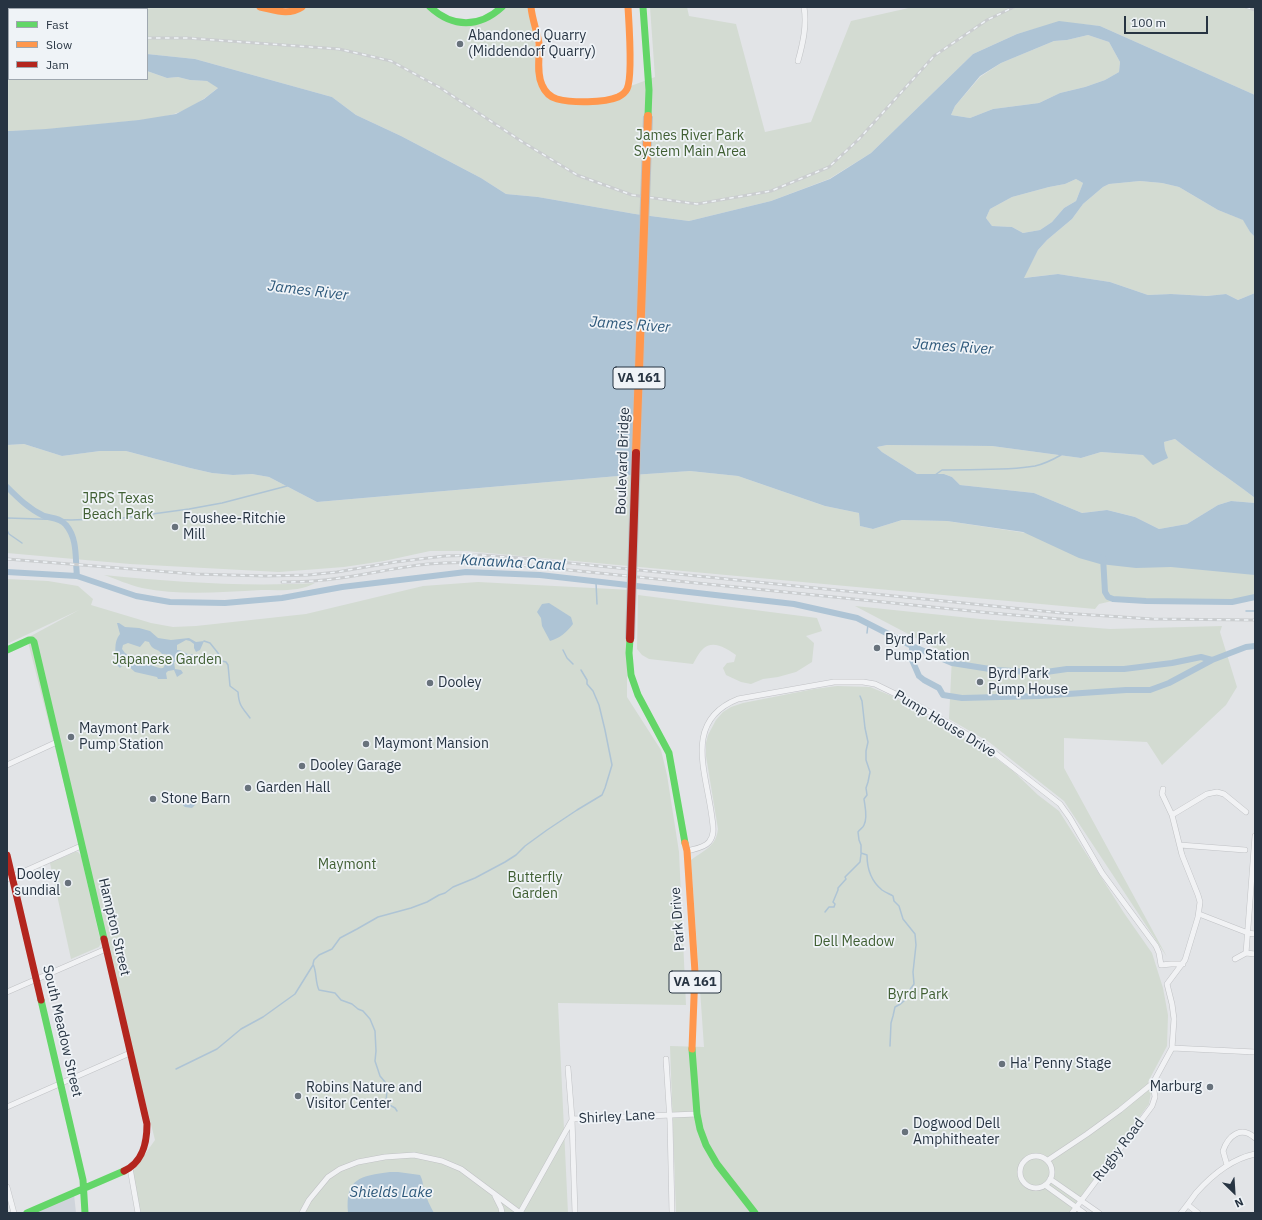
<!DOCTYPE html>
<html>
<head>
<meta charset="utf-8">
<style>
  body { margin:0 }
  #map { position:relative; width:1262px; height:1220px; overflow:hidden; background:#e2e4e7; font-family:"IBM Plex Sans",sans-serif }
  canvas { display:block }
  .frame { position:absolute; inset:0; border:8px solid #273442; pointer-events:none }
  .legend { position:absolute; left:8px; top:8px; width:140px; height:72px; box-sizing:border-box; background:#eff3f7; border:1px solid #9fa7af; margin:0; padding:5px 7px; list-style:none; font-size:12px; color:#273442 }
  .legend li { display:flex; align-items:center; gap:8px; height:20px }
  .legend b { width:20px; border:1px solid #9fa7af }
  .north { position:absolute; left:1214px; top:1172px; width:40px; height:40px; -webkit-text-stroke:3px #eff3f7; paint-order:stroke; rotate:155deg; font-size:11px; font-weight:700; line-height:16px; text-align:center; color:#273442 }
  .north::after { content:''; display:block; margin:auto; width:14px; height:18px; background:#273442; clip-path:polygon(50% 0,100% 100%,50% 72%,0 100%) }
  .scale { position:absolute; left:1124px; top:16px; width:84px; height:18px; box-sizing:border-box; border:2px solid #273442; border-top:0; padding-left:5px; font-size:12px; line-height:14px; white-space:nowrap; color:#273442; -webkit-text-stroke:3px #eff3f7; paint-order:stroke }
</style>
</head>
<body>
<div id="map">
<canvas width="1262" height="1220"></canvas>
<div class="frame"></div>
<ul class="legend">
<li><b style="height:5px;background:#63d668"></b>Fast</li>
<li><b style="height:5px;background:#ff974d"></b>Slow</li>
<li><b style="height:5px;background:#b3261e"></b>Jam</li>
</ul>
<div class="north">N</div>
<div class="scale">100 m</div>
</div>
<script>
const c = document.querySelector('canvas').getContext('2d');
c.lineJoin = 'round';
function fill(path, color) {
  c.fillStyle = color;
  c.fill(path, 'evenodd');
}
function strokePath(path, color, width, dash) {
  c.strokeStyle = color;
  c.lineWidth = width;
  c.lineCap = dash ? 'butt' : 'round';
  c.setLineDash(dash || []);
  c.stroke(path);
}
function write(font, color, halo, rows, align = 'center') {
  c.font = font + ' "IBM Plex Sans",sans-serif';
  c.lineWidth = 3.5;
  c.setLineDash([]);
  c.textBaseline = 'middle';
  c.strokeStyle = halo;
  c.fillStyle = color;
  for (const [text, x, y, turn = 0] of rows) {
    c.save();
    c.translate(x, y);
    c.rotate((+turn || 0) * Math.PI / 180);
    c.textAlign = isNaN(turn) ? turn : align;
    if (halo) c.strokeText(text, 0, 0);
    c.fillText(text, 0, 0);
    c.restore();
  }
}
const built = new Path2D(`
  M74 1194 76 1213H34Z`);
const green = new Path2D(`
  M7 7H260L286 13 302 7H430L438 15 474 23 502 7H531L539 73 548 94 572 99H613L628 87 655 77 650 7H687L689 16 736 24 765 132 811 122 851 21 913 7H1255V95L1100 26 1059 22 1017 34 973 54 871 153 829 179 771 201 689 221 635 214 538 197 506 194 481 178 401 136 356 115 332 97 195 59 147 54V9H9V63H7Z
  M1088 35 1109 42 1120 62 1119 72 1105 80 1085 87 1060 93 1039 103 993 109 970 118 951 115 955 106 980 77 1001 63 1054 41 1067 40Z
  M147 71 167 78 178 77 190 80 207 81 219 87C207 97 189 110 174 114 154 120 132 121 111 123 77 127 44 130 10 131H7V80L147 79Z
  M1076 179 1083 183 1076 201 1064 208 1052 222 1040 230 1023 233 1012 227 992 226 986 218 990 209 1012 197 1049 187 1065 184Z
  M1140 181 1162 183 1179 187 1218 210 1244 220 1250 232 1255 237V293L1238 300 1226 294 1207 296 1171 294 1148 295 1110 282 1058 274 1023 278 1038 250 1047 240 1072 219 1083 204 1103 187 1109 184Z
  M1175 439C1201 460 1229 478 1255 498V503L1231 501 1218 505 1187 524 1159 529 1135 517 1107 510 1082 513 1034 493 960 485 952 477 944 474H917L882 452 877 447 887 445 992 446 1081 458 1101 452 1143 455 1165 450 1164 442Z
  M24 444 62 456 100 451H126L190 468 212 473 233 475 252 474 269 477 317 502 618 476 690 471 738 476 825 506 859 513 860 526 873 529 902 520 947 521 1026 533 1255 570V598L1230 602 1156 601 1121 599 1099 604 1095 609 466 551H430L384 561 344 567 279 572 130 564 7 553V445Z
  M104 575C174 582 245 587 315 583 300 592 278 590 261 590 221 592 181 596 142 588 129 585 116 579 104 575Z
  M7 579 48 581 78 586 93 599 91 605 151 623 173 627 196 626 306 614 423 586 478 582 631 590 627 650V697L661 750 667 775 679 852 686 1005 558 1003 568 1213H139L131 1174 155 1140 27 638 79 610 7 644Z
  M638 595 817 618 822 631 806 636 814 643 812 662 796 672 778 677 763 679 751 684 741 682 726 675 723 668 727 663 734 662 736 655C727 649 714 640 704 648 699 652 696 659 693 664L649 659 642 655 637 649Z
  M855 606 980 619 1110 629 1222 626 1220 632 1237 687 1226 705 1162 765 1147 742 1064 738V768L1167 957 1064 801 989 742 949 719 952 657Z
  M837 686 870 687 892 696 982 748 1013 771 1038 795 1059 811 1124 913 1152 953 1163 988 1168 1015 1167 1046 1148 1082 1151 1092 1149 1104 1069 1213H676L670 1046 704 1047 691 860C704 850 716 847 718 829L706 756V743L708 735 716 720 723 712 731 707 743 703 814 689Z
  M75 852H78L81 856 101 943 99 947 71 959 50 863Z`);
const water = new Path2D(`
  M1059 21 1100 26 1255 95V237L1250 232 1243 220 1218 210 1179 187 1162 183 1140 181 1109 184 1103 187 1083 204 1072 219 1047 240 1038 250 1024 278 1058 274 1110 282 1148 295 1171 294 1207 296 1226 294 1238 300 1255 293V498C1229 478 1201 460 1175 439L1164 442 1165 450 1168 458 1153 465 1143 455 1101 452 1081 458 992 446 887 445 877 447 882 452 917 474H944L952 477 960 485 1034 493 1082 513 1107 510 1135 517 1159 529 1187 524 1218 505 1231 501 1255 503V575L1171 567 1136 568 1100 564 1079 558 1023 532 947 521 902 520 873 529 860 526 859 513 825 506 738 476 690 471 618 476 317 502 269 477 252 474 233 475 212 473 190 468 126 451H100L62 456 24 444 7 445V131H10L46 129 139 120 176 114 204 99 218 88 207 81 190 80 178 77 167 78 147 71V54L195 59 332 97 356 115 401 136 481 178 506 194 538 197 635 214 689 221 771 201 830 179 871 153 973 54 1017 34ZM1088 35 1109 42 1120 62 1119 72 1105 80 1085 87 1060 93 1039 103 993 109 970 118 951 115 955 106 980 76 1001 63 1054 41 1067 40ZM1076 179 1083 183 1076 201 1064 208 1052 222 1040 230 1023 233 1012 227 992 226 986 218 990 209 1012 197 1049 187 1065 184Z
  M549 603 571 617 573 624C566 633 560 638 550 641L542 626 541 618 537 612 542 604Z
  M117 623H119L125 627 139 628 150 631 158 638 171 640 189 638 196 642 204 641 200 650 196 652 194 648V644L190 641 186 640 177 645V650C183 649 186 656 193 654L189 659 174 662 175 669 181 670 183 673 177 677 174 670 168 671 166 673 167 679H158L157 677 135 672 127 665 122 666 120 668 116 664C116 654 113 642 120 634ZM145 641 149 642C153 652 157 647 162 654H166L168 658 167 662 163 668C157 669 152 664 147 665 142 665 142 666 137 664V660L125 653 122 649 123 645 128 643 140 647Z
  M188 797 195 798 197 800 196 804 192 808 185 807 182 804 184 801Z
  M390 1172H398L420 1175C423 1180 423 1186 424 1191 427 1199 430 1206 434 1213H348C345 1178 360 1176 390 1172Z`);
const stream = new Path2D(`
  M935 475 942 470C972 469 1006 471 1035 466 1044 464 1054 459 1061 455
  M7 518 71 520 123 518 189 509 222 503 287 486
  M7 530 9 534 22 543
  M596 582 597 604
  M1246 611H1255
  M867 633 868 624
  M204 641 210 643 218 653 222 661 226 662 228 665 230 686 238 692C239 706 242 707 250 718
  M563 650 567 658 573 664
  M860 696 862 701 865 728 868 742 866 751V760L870 772 868 782 866 788 867 795 864 799C865 807 868 817 864 825 863 828 860 829 858 832L859 840 861 845V853L867 855C867 869 871 881 882 890 886 893 890 894 893 896L894 901 899 906 903 919 915 934 916 945 913 972 914 984C905 994 910 1000 895 1007L893 1016 891 1023 890 1046
  M825 912 829 907H834L835 904 833 902 838 890V888L846 879 845 877 860 862 861 854
  M176 1069 217 1049 241 1029 263 1017 295 994 313 965
  M386 1103 395 1108 397 1111
  M381 1109 386 1103 387 1089 385 1082 380 1076 375 1061 376 1051 375 1031 370 1019 363 1011 358 1009 352 1004 341 1000 335 993 319 990C315 982 317 972 313 964L314 960 319 955 332 949 340 938 357 929 378 917 411 908 427 902 439 895 445 893 453 887 475 878 505 862 516 855 525 846 547 830 577 810 602 795 605 788 612 765 605 730 599 705 593 691 587 684V680L581 670`);
const canal = new Path2D(`
  M7 487C18 498 29 509 44 516 51 518 61 518 66 525 78 539 75 559 77 576
  M1103 557 1105 592 1108 597 1113 599 1146 601 1232 602 1255 597
  M7 572 77 576 136 596 170 602 225 603 282 598 342 587 466 572 540 575 794 604 857 618 912 646V660L919 676 924 680 939 688 943 695 962 698 1039 696 1126 690H1150L1169 683 1212 660 1246 647 1255 646
  M912 646 952 663 996 670 1030 672H1046L1067 669H1124L1172 663 1201 657 1212 660`);
const street = new Path2D(`
  M798 61C803 43 807 25 804 7
  M7 765 57 742
  M1172 815 1207 794 1217 792 1224 794 1246 812
  M1255 836 1246 953 1255 954
  M1180 845 1245 850
  M687 851C694 849 704 848 709 842 715 835 713 826 712 818 707 774 682 721 738 699L834 682H863L875 684 914 703 983 744 1060 804 1070 818 1102 873 1156 946 1159 953 1161 965 1171 964H1183
  M7 879 81 846
  M1199 914 1248 933 1255 934
  M1235 959 1246 953
  M7 992 106 949
  M1172 1048 1255 1052
  M666 1059 670 1122 672 1213
  M568 1068 572 1119 575 1213
  M7 1107 130 1053
  M572 1119 697 1114
  M1020 1172a16 16 0 1 1 32 0a16 16 0 1 1-32 0Z
  M1048 1160 1087 1134 1120 1110 1153 1083 1172 1048 1174 1019 1172 1004 1167 984 1185 960 1198 917 1200 902 1198 895 1182 855 1172 815 1162 794 1163 789
  M1227 1165 1223 1151C1228 1136 1241 1125 1255 1138
  M130 1168 138 1213
  M1050 1179 1099 1213
  M1045 1185 1084 1213
  M7 1187 14 1213
  M495 1196 501 1208 502 1213
  M1188 1205 1198 1213
  M302 1213 309 1200 328 1177 340 1169 358 1162 385 1157 414 1155 442 1161 461 1169 520 1213
  M520 1213 572 1120
  M1072 1213 1152 1106 1155 1097 1153 1083
  M1181 1213C1186 1207 1191 1200 1196 1193 1212 1175 1231 1159 1255 1154`);
const fast = new Path2D(`
  M430 7C453 28 479 28 502 7
  M643 7 649 90 648 116
  M630 639 629 653 631 675 638 695 669 753 685 843
  M7 650 29 640H32L34 642 104 939
  M41 1000 83 1180 85 1213
  M692 1049 697 1114 700 1129 706 1145 717 1164 755 1213
  M27 1213 124 1171`);
const slow = new Path2D(`
  M260 7C275 10 288 16 302 7
  M531 7C532 19 537 31 539 43 540 56 536 72 542 85 545 92 550 97 557 99 572 103 604 103 618 97 622 95 625 93 627 89 633 77 629 24 628 7
  M685 843 687 851 695 972 692 1049`);
const jam = new Path2D(`
  M7 855 41 1000
  M104 939 147 1124C147 1143 143 1162 124 1171`);
const rail = new Path2D(`
  M1246 7 1255 10
  M147 38H187L339 49 391 61 439 87 521 141 577 175 632 195 697 204 771 191 829 167 859 139 934 56 987 20 1014 7
  M7 50 9 49
  M7 559 194 574 266 576 308 575 337 572 395 562 445 556 481 555 520 558 1062 613 1152 619 1255 620
  M282 582C302 582 321 581 340 578 370 574 399 567 428 564 459 561 489 563 520 565L991 613 1072 620`);
const slowBridge = new Path2D(`
  M636 453 648 116`);
const jamBridge = new Path2D(`
  M630 639 636 453`);
const markers = [
  [460,44,4,"#68727c"],
  [175,527,4,"#68727c"],
  [877,648,4,"#68727c"],
  [980,682,4,"#68727c"],
  [430,683,4,"#68727c"],
  [71,737,4,"#68727c"],
  [366,744,4,"#68727c"],
  [302,766,4,"#68727c"],
  [248,788,4,"#68727c"],
  [153,799,4,"#68727c"],
  [68,883,4,"#68727c"],
  [1002,1064,4,"#68727c"],
  [1210,1087,4,"#68727c"],
  [298,1096,4,"#68727c"],
  [905,1132,4,"#68727c"]
];
const shields = [
  [639,378,52],
  [695,982,52]
];
const shieldNames = [
  ["VA 161",639,378],
  ["VA 161",695,982]
];
const poiNames = [
  ["Abandoned Quarry",468,36],
  ["(Middendorf Quarry)",468,52],
  ["Foushee-Ritchie",183,519],
  ["Mill",183,535],
  ["Byrd Park",885,640],
  ["Pump Station",885,656],
  ["Byrd Park",988,674],
  ["Pump House",988,690],
  ["Dooley",438,683],
  ["Maymont Park",79,729],
  ["Pump Station",79,745],
  ["Maymont Mansion",374,744],
  ["Dooley Garage",310,766],
  ["Garden Hall",256,788],
  ["Stone Barn",161,799],
  ["Dooley",60,875,"right"],
  ["sundial",60,891,"right"],
  ["Ha' Penny Stage",1010,1064],
  ["Marburg",1202,1087,"right"],
  ["Robins Nature and",306,1088],
  ["Visitor Center",306,1104],
  ["Dogwood Dell",913,1124],
  ["Amphitheater",913,1140]
];
const parkNames = [
  ["James River Park",690,136],
  ["System Main Area",690,152],
  ["JRPS Texas",118,499],
  ["Beach Park",118,515],
  ["Japanese Garden",167,660],
  ["Maymont",347,865],
  ["Butterfly",535,878],
  ["Garden",535,894],
  ["Dell Meadow",854,942],
  ["Byrd Park",918,995]
];
const streetNames = [
  ["Boulevard Bridge",623,461,-88],
  ["Pump House Drive",945,724,31],
  ["Park Drive",678,919,-94],
  ["Hampton Street",114,927,77],
  ["South Meadow Street",62,1031,77],
  ["Shirley Lane",617,1117,-3],
  ["Rugby Road",1119,1150,-53]
];
const waterNames = [
  ["James River",308,291,7],
  ["James River",630,325,4],
  ["James River",953,347,4],
  ["Kanawha Canal",513,563,3],
  ["Shields Lake",391,1193]
];
fill(built, '#cfd4db');
fill(green, '#d3dbd2');
fill(water, '#aec4d5');
strokePath(stream, '#aec4d5', 1.5);
strokePath(canal, '#aec4d5', 6);
strokePath(street, '#c0c2c5', 6);
strokePath(street, '#f1f2f4', 5);
strokePath(fast, '#63d668', 7);
strokePath(slow, '#ff974d', 7);
strokePath(jam, '#b3261e', 7);
strokePath(rail, '#cacdcf', 3);
strokePath(rail, '#eff3f7', 1.5, [4.5]);
strokePath(slowBridge, '#bdc1c5', 10, []);
strokePath(jamBridge, '#bdc1c5', 10, []);
strokePath(slowBridge, '#ff974d', 8);
strokePath(jamBridge, '#b3261e', 8);
for (const [x, y, r, color] of markers) {
  const dot = new Path2D();
  dot.arc(x, y, r, 0, 2 * Math.PI);
  c.fillStyle = color;
  c.fill(dot);
  strokePath(dot, '#eff3f7', 1.5);
}
for (const [x, y, w] of shields) {
  const box = new Path2D();
  box.roundRect(x - w / 2, y - 11, w, 22, 3);
  c.fillStyle = '#eff3f7';
  c.fill(box);
  strokePath(box, '#273442', 1);
}
write('bold 13px', '#273442', null, shieldNames);
write('14px', '#273442', '#eff3f7', poiNames, 'left');
write('14px', '#405f33', '#eff3f7', parkNames);
write('14px', '#273442', '#eff3f7', streetNames);
write('italic 15px', '#2d587a', '#eff3f7', waterNames);
</script>
</body>
</html>
